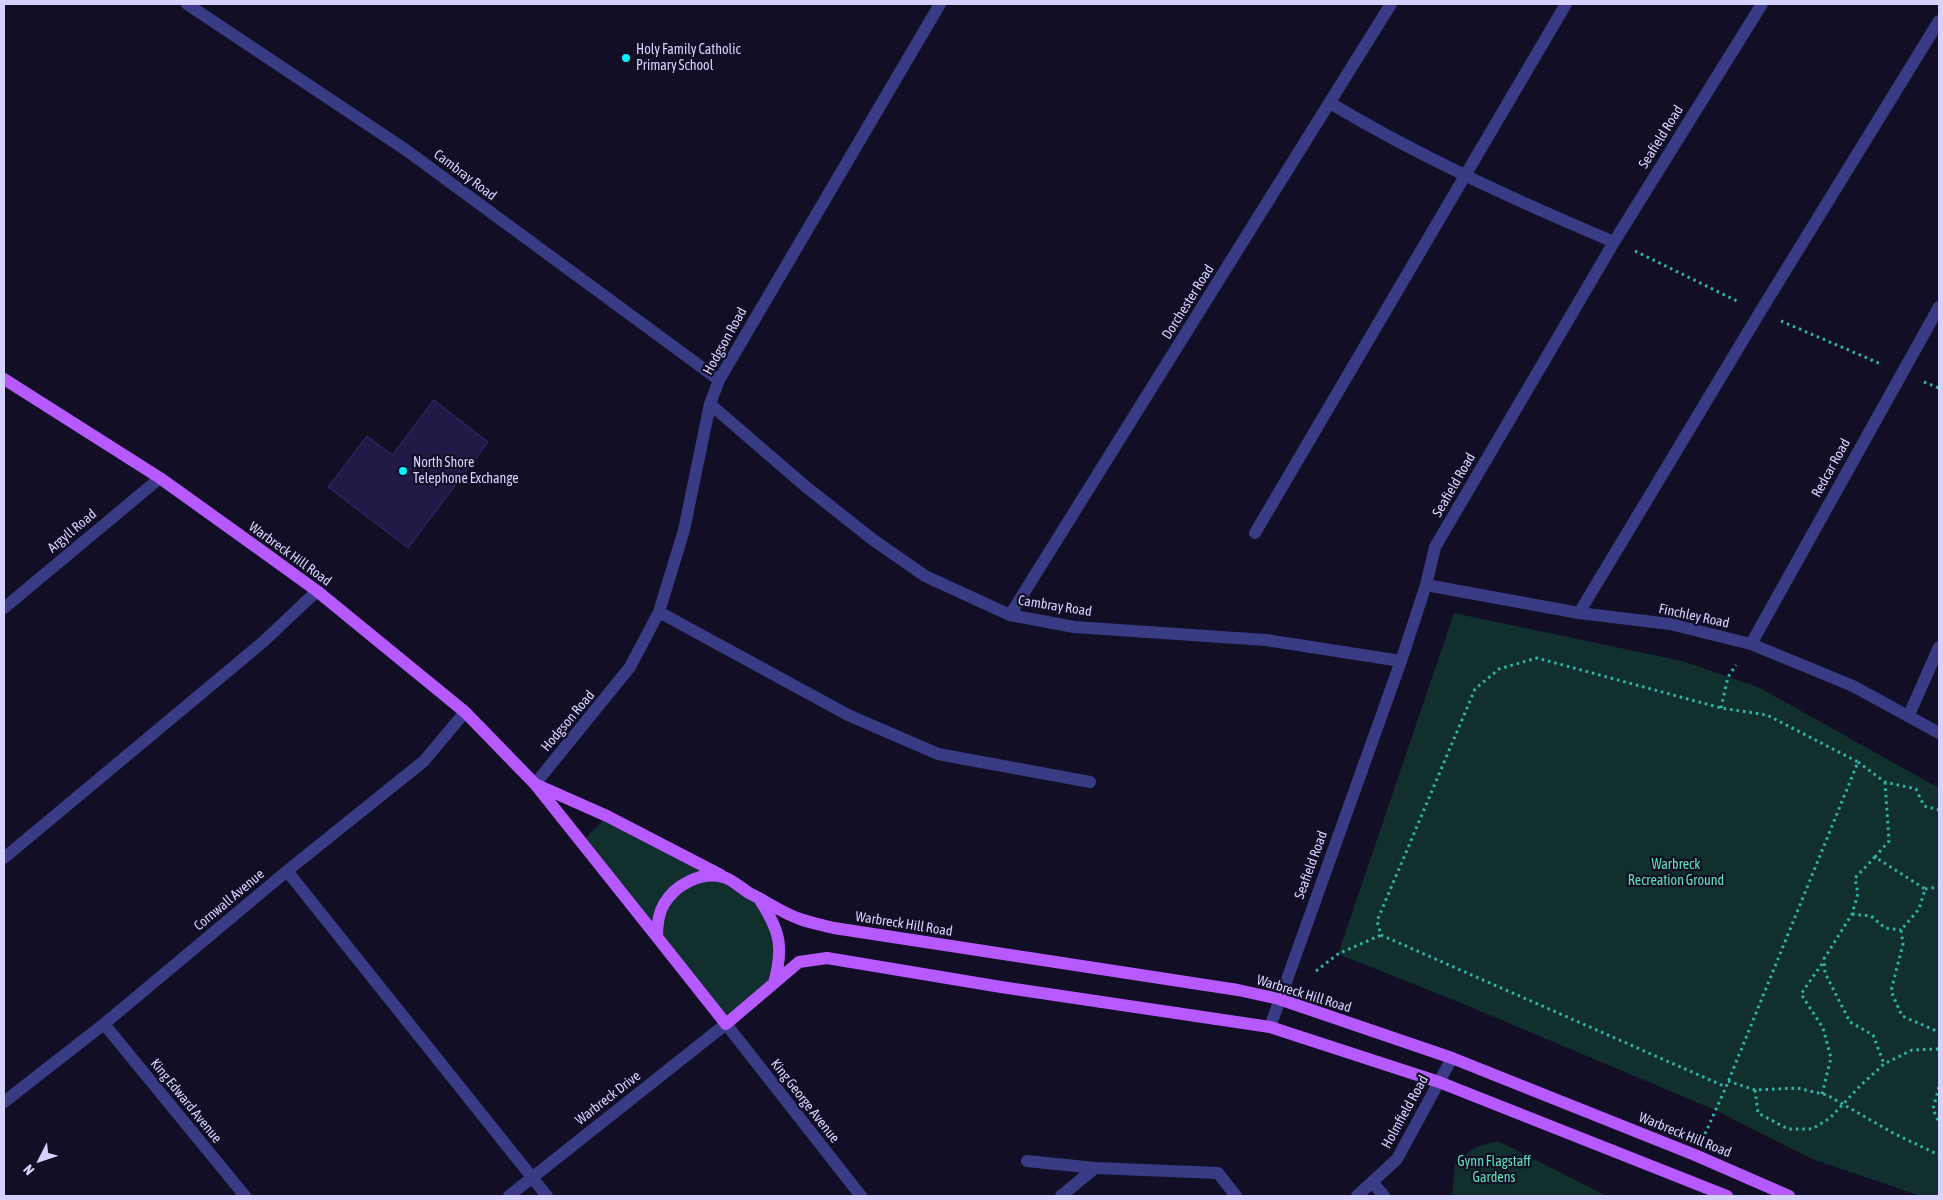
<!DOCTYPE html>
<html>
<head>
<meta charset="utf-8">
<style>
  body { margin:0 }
  #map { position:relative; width:1943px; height:1200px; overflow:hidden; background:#110e25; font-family:"Asap Condensed",sans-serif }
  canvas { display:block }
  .frame { position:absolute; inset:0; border:5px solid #d5d2ff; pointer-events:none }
  .north { position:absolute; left:15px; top:1135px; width:50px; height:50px; -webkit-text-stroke:4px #110e25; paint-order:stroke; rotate:229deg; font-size:14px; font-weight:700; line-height:20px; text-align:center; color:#d5d2ff }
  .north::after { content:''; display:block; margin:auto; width:18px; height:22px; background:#d5d2ff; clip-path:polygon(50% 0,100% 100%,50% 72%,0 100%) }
</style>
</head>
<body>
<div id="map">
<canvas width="1943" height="1200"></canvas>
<div class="frame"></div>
<div class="north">N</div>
</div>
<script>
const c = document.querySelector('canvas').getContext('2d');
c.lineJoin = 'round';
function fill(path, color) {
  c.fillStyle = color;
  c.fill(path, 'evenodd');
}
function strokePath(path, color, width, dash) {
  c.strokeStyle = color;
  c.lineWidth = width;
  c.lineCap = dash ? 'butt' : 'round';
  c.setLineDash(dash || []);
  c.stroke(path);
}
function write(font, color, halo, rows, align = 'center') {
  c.font = font + ' "Asap Condensed",sans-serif';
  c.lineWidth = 4.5;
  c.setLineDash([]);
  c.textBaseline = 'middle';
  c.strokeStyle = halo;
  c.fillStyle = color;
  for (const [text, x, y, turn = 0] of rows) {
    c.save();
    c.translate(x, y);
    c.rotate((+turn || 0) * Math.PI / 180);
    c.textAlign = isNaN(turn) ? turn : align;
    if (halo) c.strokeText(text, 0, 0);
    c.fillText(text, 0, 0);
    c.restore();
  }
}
const green = new Path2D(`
  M1454 613 1682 661 1758 687 1939 788V1196H1921L1812 1159 1715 1110 1468 1006 1338 954Z
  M607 816 746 891 777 929 774 983 726 1024 581 843Z
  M1498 1141 1607 1196H1452L1455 1162 1476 1147Z`);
const building = new Path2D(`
  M434 400 488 442 408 548 328 487 367 436 392 455Z`);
const path = new Path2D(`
  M1635 251 1739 302
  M1781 321 1881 364
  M1924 382 1939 388
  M1721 708 1728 677 1736 665
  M1858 762 1885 782 1916 789 1924 806 1939 810
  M1885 782 1889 841 1875 857 1925 889 1919 909 1901 930 1903 944 1891 991 1902 1016 1939 1032
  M1875 857 1855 878 1858 894 1852 914 1824 959 1825 973 1850 1022 1873 1035 1884 1064
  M1925 889 1939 887
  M1852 914 1871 916 1885 928 1901 930
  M1316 971 1338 954 1381 935
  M1728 1081 1755 1090 1797 1088 1827 1095 1893 1133 1939 1155
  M1939 1087 1933 1109 1939 1123
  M1755 1090 1758 1113 1788 1129H1812L1830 1118 1861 1085 1884 1064 1912 1050 1939 1049
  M1822 1094 1831 1058 1823 1028 1801 994 1824 961
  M1705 1134 1726 1087 1858 762 1767 715 1721 708 1537 658 1499 669 1475 689 1377 921 1381 935 1726 1087`);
const minor = new Path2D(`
  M187 4 406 150 719 380
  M1330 103C1420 157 1517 201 1614 242
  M710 404 805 486 872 539 925 576 1010 615 1074 627 1266 640 1401 661
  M1255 533 1566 4
  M1426 585 1579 613 1670 624 1751 644 1853 686 1939 733
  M4 608 160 478
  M659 612 848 715 938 754 1090 782
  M1579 613 1760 312 1939 21
  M1010 615 1391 4
  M1751 644 1939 307
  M1909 715 1939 647
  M535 784 630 667 659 612 684 530 710 404 719 380 940 4
  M4 858 263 642 317 591
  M287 871 547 1196
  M104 1024 245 1196
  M1270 1027 1401 661 1426 585 1435 547 1614 242 1762 4
  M4 1102 104 1024 287 871 424 761 465 712
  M1027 1161 1095 1168
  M1373 1183 1384 1196
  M509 1196 726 1024 861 1196
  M1061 1196 1095 1168 1218 1173 1236 1196
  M1357 1196 1397 1159 1452 1058`);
const major = new Path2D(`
  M4 379 160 478 266 554 317 591 465 712 535 784 657 937
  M537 785 607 816 721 875
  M760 900C780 931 784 947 774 983
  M1727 1196 1439 1082 1270 1027 1001 987 827 958 799 962 726 1024 657 937C657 926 658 914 664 904 675 885 701 871 723 877 732 879 741 888 749 893 766 901 782 913 800 919 811 923 823 925 834 928L1238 990 1279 999 1452 1058 1695 1155 1789 1196`);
const markers = [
  [626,58,5,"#00f4fd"],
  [403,471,5,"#00f4fd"]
];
const poiNames = [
  ["Holy Family Catholic",636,50],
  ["Primary School",636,66],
  ["North Shore",413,463],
  ["Telephone Exchange",413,479]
];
const streetNames = [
  ["Seafield Road",1661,137,-58],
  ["Cambray Road",465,175,37],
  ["Dorchester Road",1188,302,-58],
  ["Hodgson Road",725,341,-61],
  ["Redcar Road",1831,468,-61],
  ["Seafield Road",1454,485,-60],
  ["Argyll Road",72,531,-40],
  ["Warbreck Hill Road",290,554,36],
  ["Cambray Road",1055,606,9],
  ["Finchley Road",1694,616,12],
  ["Hodgson Road",568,721,-50],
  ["Seafield Road",1311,865,-70],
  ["Cornwall Avenue",229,900,-40],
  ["Warbreck Hill Road",904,924,9],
  ["Warbreck Hill Road",1304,994,17],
  ["Warbreck Drive",608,1098,-38],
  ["King Edward Avenue",186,1101,51],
  ["King George Avenue",805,1101,52],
  ["Holmfield Road",1405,1112,-61],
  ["Warbreck Hill Road",1685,1135,22]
];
const parkNames = [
  ["Warbreck",1676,865],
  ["Recreation Ground",1676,881],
  ["Gynn Flagstaff",1494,1162],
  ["Gardens",1494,1178]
];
fill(green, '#112f2c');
fill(building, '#201a46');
strokePath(building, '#352c72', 1);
strokePath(path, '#2eb7a6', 3, [2.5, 4]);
strokePath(minor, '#393b84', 12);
strokePath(major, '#b659ff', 12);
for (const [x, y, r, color] of markers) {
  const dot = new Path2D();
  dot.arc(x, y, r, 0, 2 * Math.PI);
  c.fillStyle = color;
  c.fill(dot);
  strokePath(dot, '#110e25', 2);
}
write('14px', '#d5d2ff', '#110e25', poiNames, 'left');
write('14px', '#d5d2ff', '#110e25', streetNames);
write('14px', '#5de1b7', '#110e25', parkNames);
</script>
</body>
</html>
